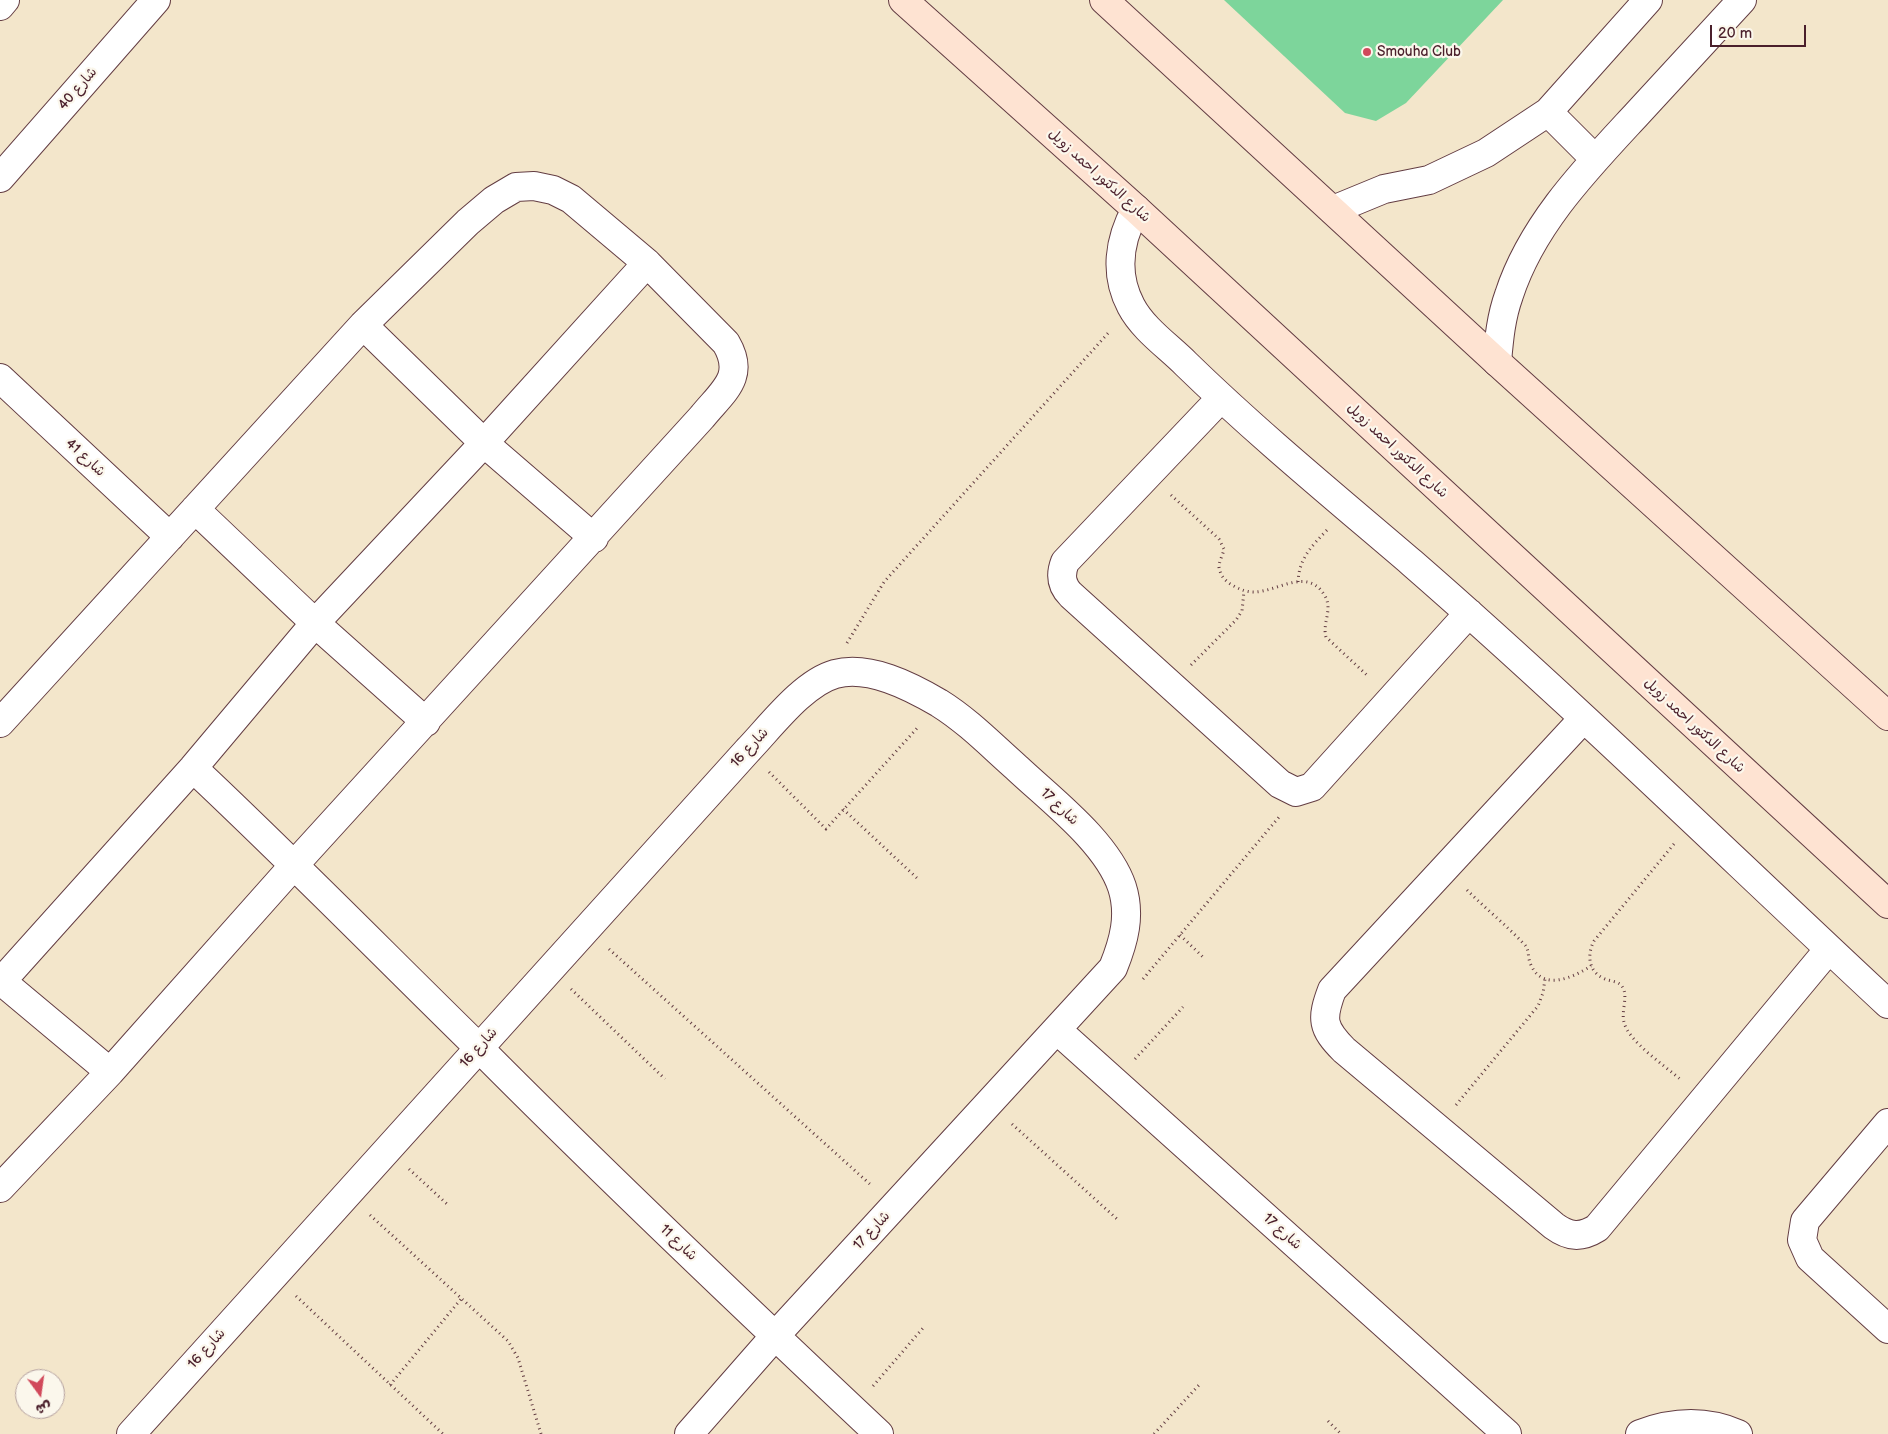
<!DOCTYPE html>
<html>
<head>
<meta charset="utf-8">
<style>
  body { margin:0 }
  #map { position:relative; width:1888px; height:1434px; overflow:hidden; background:#f3e6cb; font-family:"Balsamiq Sans","Playpen Sans Arabic",sans-serif }
  canvas { display:block }
  .north { position:absolute; left:15px; top:1369px; width:50px; height:50px; box-sizing:border-box; background:#fbf7ec; border:1px solid #b4a19f; border-radius:50%; rotate:166deg; font-size:14px; font-weight:700; line-height:20px; text-align:center; color:#4a1f2b }
  .north::after { content:''; display:block; margin:auto; width:18px; height:22px; background:#d1495b; clip-path:polygon(50% 0,100% 100%,50% 72%,0 100%) }
  .scale { position:absolute; left:1710px; top:25px; width:96px; height:22px; box-sizing:border-box; border:2px solid #4a1f2b; border-top:0; padding-left:6px; font-size:15px; line-height:18px; white-space:nowrap; color:#4a1f2b; -webkit-text-stroke:4px #fbf7ec; paint-order:stroke }
</style>
</head>
<body>
<div id="map">
<canvas width="1888" height="1434"></canvas>
<div class="north">ش</div>
<div class="scale">20 m</div>
</div>
<script>
const c = document.querySelector('canvas').getContext('2d');
c.lineJoin = 'round';
function fill(path, color) {
  c.fillStyle = color;
  c.fill(path, 'evenodd');
}
function strokePath(path, color, width, dash) {
  c.strokeStyle = color;
  c.lineWidth = width;
  c.lineCap = dash ? 'butt' : 'round';
  c.setLineDash(dash || []);
  c.stroke(path);
}
function write(font, color, halo, rows, align = 'center') {
  c.font = font + ' "Balsamiq Sans","Playpen Sans Arabic",sans-serif';
  c.lineWidth = 4.5;
  c.setLineDash([]);
  c.textBaseline = 'middle';
  c.strokeStyle = halo;
  c.fillStyle = color;
  for (const [text, x, y, turn = 0] of rows) {
    c.save();
    c.translate(x, y);
    c.rotate((+turn || 0) * Math.PI / 180);
    c.textAlign = isNaN(turn) ? turn : align;
    if (halo) c.strokeText(text, 0, 0);
    c.fillText(text, 0, 0);
    c.restore();
  }
}
const green = new Path2D(`
  M1224 0H1503L1406 103 1376 121 1345 113Z`);
const path = new Path2D(`
  M1171 495 1219 539 1224 549C1223 555 1219 561 1219 567 1220 575 1225 581 1232 585 1239 589 1246 592 1254 592 1277 592 1308 566 1325 596 1333 610 1322 623 1326 637L1369 677
  M1298 582C1299 558 1312 546 1327 530
  M847 643 884 582 1110 331
  M1191 665 1236 620 1242 611 1244 591
  M769 772 826 829 919 726
  M843 809 918 879
  M1674 844 1594 941C1587 954 1588 971 1603 978 1610 982 1619 980 1623 988 1628 997 1621 1012 1624 1022 1628 1041 1665 1066 1680 1079
  M1467 890C1485 908 1506 925 1524 944 1530 950 1527 957 1531 965 1543 992 1574 977 1591 966
  M1180 935 1204 958
  M609 949 872 1186
  M1143 979 1279 817
  M571 989 665 1079
  M1135 1059 1183 1007
  M1456 1105 1538 1006 1543 993 1545 979
  M1012 1124 1117 1219
  M409 1169 447 1204
  M370 1215 508 1341 518 1358 541 1434
  M296 1296 443 1434
  M390 1385 461 1299
  M873 1386 923 1328
  M1328 1421 1341 1434
  M1154 1434 1199 1385`);
const street = new Path2D(`
  M0 6 5 0
  M1548 112 1595 159
  M0 178 156 0
  M1136 209C1119 240 1114 274 1131 306 1143 329 1168 346 1186 364 1258 434 1336 498 1412 563 1575 705 1730 857 1888 1004
  M1333 210 1384 189 1429 180 1486 153 1548 112 1648 0
  M363 325 484 443 594 538
  M1497 362C1499 339 1501 317 1509 295 1532 224 1587 168 1637 114 1672 76 1707 38 1742 0
  M0 378 170 537
  M1221 398 1065 562C1060 575 1061 585 1071 595L1280 784 1296 792 1312 787 1469 613
  M195 509 315 623 426 722
  M1583 719 1332 990C1321 1019 1322 1028 1344 1050L1554 1226C1569 1237 1581 1238 1597 1228L1829 949
  M0 723 363 325 468 222 494 200 516 187 534 186 553 190 571 199 647 263 726 343C746 377 723 391 702 417L295 864 110 1072 0 1188
  M193 768C290 859 383 954 478 1047 609 1179 744 1307 879 1434
  M0 980 110 1072
  M0 983 193 768 315 623 484 443 647 263
  M1057 1030 1507 1434
  M1888 1123 1805 1221 1802 1240 1810 1258 1888 1329
  M131 1434 748 750C771 726 803 683 835 674 869 665 910 686 939 703 968 721 992 746 1017 768 1051 800 1107 842 1122 887 1131 915 1124 941 1113 968L774 1337 689 1434
  M1640 1434C1672 1422 1706 1420 1738 1434`);
const secondary = new Path2D(`
  M903 0 1136 209 1888 904
  M1104 0 1497 362 1888 716`);
const markers = [
  [1367,52,5,"#d1495b"]
];
const poiNames = [
  ["Smouha Club",1377,52]
];
const streetNames = [
  ["شارع 40",78,89,-49],
  ["شارع الدكتور احمد زويل",1099,176,42],
  ["شارع الدكتور احمد زويل",1397,451,43],
  ["شارع 41",85,458,43],
  ["شارع الدكتور احمد زويل",1694,726,43],
  ["شارع 16",750,748,-47],
  ["شارع 17",1059,807,44],
  ["شارع 16",479,1048,-48],
  ["شارع 17",872,1231,-47],
  ["شارع 17",1282,1232,42],
  ["شارع 11",678,1243,44],
  ["شارع 16",207,1349,-48]
];
fill(green, '#7dd59b');
strokePath(street, '#633d43', 30);
strokePath(secondary, '#633d43', 30);
strokePath(path, '#633d43', 3, [1, 4]);
strokePath(street, '#fff', 28);
strokePath(secondary, '#fee3d2', 28);
for (const [x, y, r, color] of markers) {
  const dot = new Path2D();
  dot.arc(x, y, r, 0, 2 * Math.PI);
  c.fillStyle = color;
  c.fill(dot);
  strokePath(dot, '#fbf7ec', 2);
}
write('14px', '#4a1f2b', '#fbf7ec', poiNames, 'left');
write('14px', '#4a1f2b', '#fbf7ec', streetNames);
</script>
</body>
</html>
